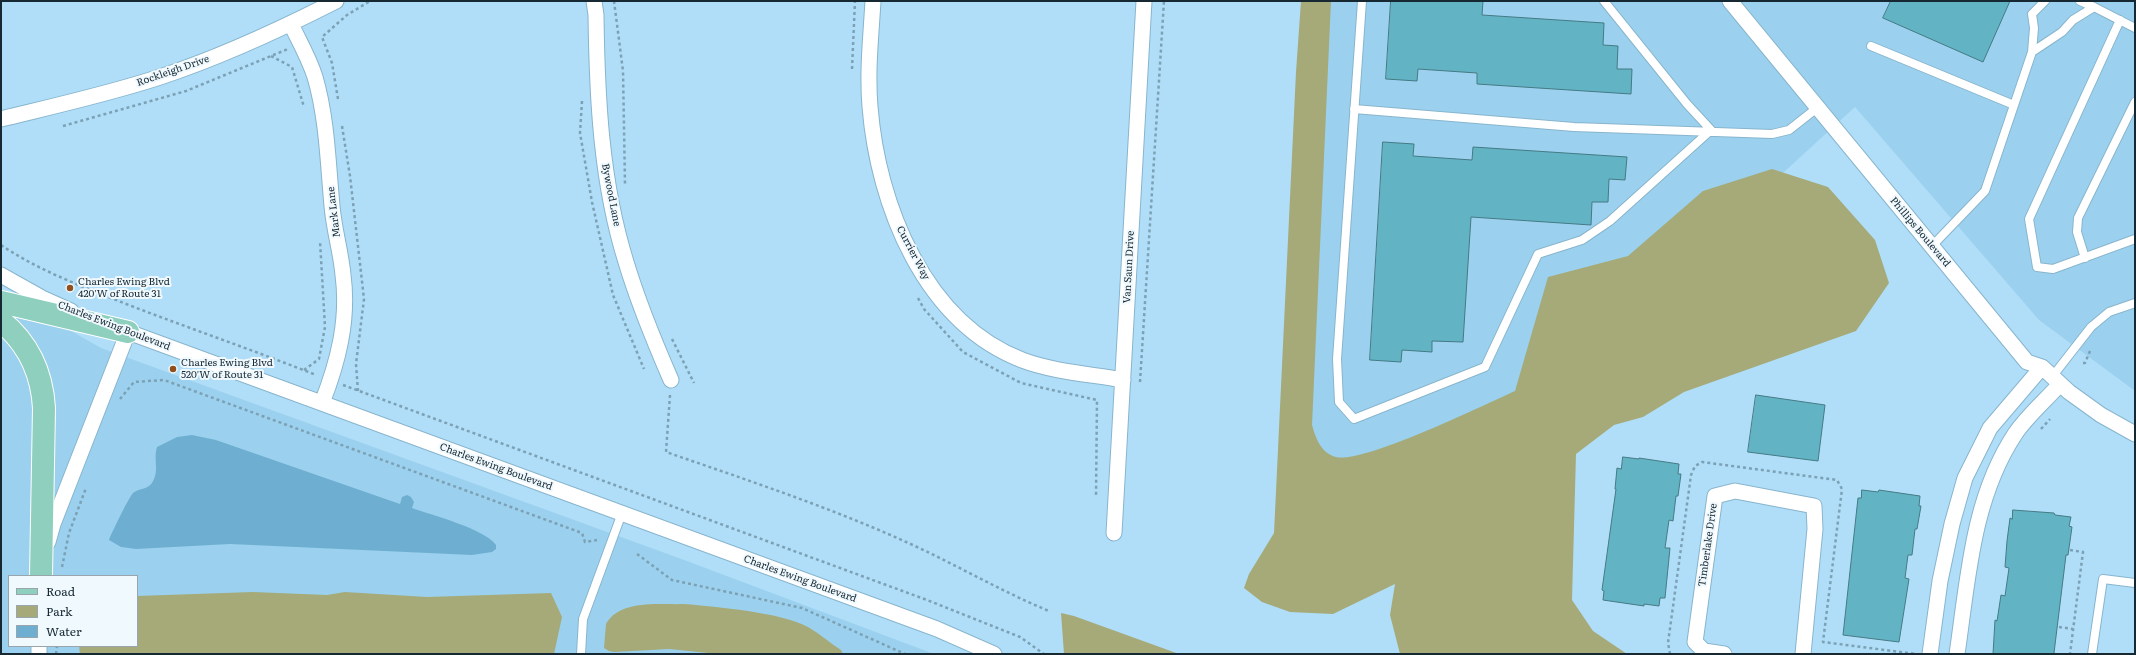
<!DOCTYPE html>
<html>
<head>
<meta charset="utf-8">
<style>
  body { margin:0 }
  #map { position:relative; width:2136px; height:655px; overflow:hidden; background:#b0def8; font-family:Literata,serif }
  canvas { display:block }
  .frame { position:absolute; inset:0; border:2px solid #162832; pointer-events:none }
  .legend { position:absolute; left:8px; top:575px; width:130px; height:72px; box-sizing:border-box; background:#f0f9fe; border:1px solid #99a5ac; margin:0; padding:5px 7px; list-style:none; font-size:12px; color:#162832 }
  .legend li { display:flex; align-items:center; gap:8px; height:20px }
  .legend b { width:20px; border:1px solid #99a5ac }
</style>
</head>
<body>
<div id="map">
<canvas width="2136" height="655"></canvas>
<div class="frame"></div>
<ul class="legend">
<li><b style="height:5px;background:#8ecfbe"></b>Road</li>
<li><b style="height:11px;background:#a5aa78"></b>Park</li>
<li><b style="height:11px;background:#6eafd1"></b>Water</li>
</ul>
</div>
<script>
const c = document.querySelector('canvas').getContext('2d');
c.lineJoin = 'round';
function fill(path, color) {
  c.fillStyle = color;
  c.fill(path, 'evenodd');
}
function strokePath(path, color, width, dash) {
  c.strokeStyle = color;
  c.lineWidth = width;
  c.lineCap = dash ? 'butt' : 'round';
  c.setLineDash(dash || []);
  c.stroke(path);
}
function write(font, color, halo, rows, align = 'center') {
  c.font = font + ' Literata,serif';
  c.lineWidth = 4;
  c.setLineDash([]);
  c.textBaseline = 'middle';
  c.strokeStyle = halo;
  c.fillStyle = color;
  for (const [text, x, y, turn = 0] of rows) {
    c.save();
    c.translate(x, y);
    c.rotate((+turn || 0) * Math.PI / 180);
    c.textAlign = isNaN(turn) ? turn : align;
    if (halo) c.strokeText(text, 0, 0);
    c.fillText(text, 0, 0);
    c.restore();
  }
}
const built = new Path2D(`
  M1326 1H2135V391L2039 320 1855 107 1524 410 1307 473Z
  M1 291 101 348 687 561 934 654H1ZM9 576H137V646H9Z`);
const green = new Path2D(`
  M1301 1H1331L1312 425C1316 439 1321 453 1336 457 1363 464 1484 405 1515 391L1548 277 1628 256 1703 191 1772 169 1828 187 1875 240 1889 283 1856 331 1684 392 1643 417 1614 425 1576 454 1572 600 1593 631 1627 654H1400L1390 615 1395 584 1333 614 1290 612 1262 602 1244 588 1249 574 1274 533 1296 72Z
  M253 592 327 595 345 592 427 597 551 593 562 617 554 654H80L79 646H137V596Z
  M684 604C718 607 779 612 808 627 820 634 830 643 841 650L843 654H718L669 649 614 652 609 651 604 648 606 624C620 599 660 605 684 604Z
  M1061 613 1074 616 1179 654H1064Z`);
const water = new Path2D(`
  M192 435 216 440 400 504 402 497 407 495 411 497 414 502 412 508C432 515 485 529 496 545V549L492 552 472 555 230 544 136 549 121 547 109 540C110 536 129 497 133 493 139 488 147 490 152 483 160 471 153 459 157 447L177 437Z`);
const building = new Path2D(`
  M1391 1H1483L1482 15 1604 23 1603 45 1618 46 1617 69H1632L1631 94 1477 84V73L1418 69 1417 81 1386 79Z
  M1891 1H2010L1983 62 1883 18Z
  M1383 142 1414 144 1413 156 1472 160 1473 147 1627 157 1625 180 1609 179 1608 202H1592L1591 225 1471 217 1463 342 1432 341V352L1402 350 1401 362 1370 360Z
  M1756 395 1825 405 1818 461 1748 452Z
  M1623 457 1639 459V458L1679 464 1678 474H1681L1678 496H1676L1673 521 1669 520 1665 548H1670L1665 598H1660L1659 606 1644 604V606L1603 600 1604 591 1602 590 1616 489H1615L1617 468 1621 469Z
  M1862 490 1878 492 1879 490 1920 496 1919 506H1921L1917 529H1915L1912 555H1908L1905 578 1909 579 1899 642 1843 635 1858 498H1861Z
  M2013 510 2054 513 2055 515 2071 517 2069 526 2072 527 2068 555H2066L2054 653 2052 654H1993L1995 620 1997 621 2001 595 2005 596 2009 568 2005 567 2007 541 2010 518 2012 519Z`);
const path = new Path2D(`
  M614 1 623 71 625 184
  M271 56 292 67 304 107
  M852 69 855 1
  M338 99 332 63 322 37 347 15 370 1
  M582 101 580 133 592 202 613 295 644 369
  M63 126 186 91 288 49
  M342 126 350 176 364 299 356 364 358 391
  M1 245C35 268 73 283 111 298 179 325 248 348 316 375
  M918 298 924 309 963 352 1021 383 1097 400 1096 496
  M672 339 694 383
  M2083 363H2085L2090 351
  M304 370 319 359 325 327 320 241
  M1140 382 1164 1
  M343 385 927 600 1020 637 1044 654
  M670 395 666 452C750 481 835 509 915 546 960 567 1003 592 1049 611
  M120 399 134 382 164 380 582 533 585 542 597 540
  M2041 429 2050 419
  M2070 550 2083 552 2070 654
  M637 554 672 580 802 608 905 654
  M62 567 69 533 86 488
  M2059 627 2073 629
  M56 654 57 646
  M1670 654 1668 643 1691 475 1695 466 1702 462 1837 480 1842 489 1823 642 1916 654`);
const lane = new Path2D(`
  M1362 1 1337 359 1339 402 1354 419 1485 367 1538 254 1582 240 1610 221 1711 130
  M1604 1 1687 104 1711 130
  M2094 7 2135 28
  M2120 20 2029 219 2037 267 2053 269 2135 239
  M1871 46 2014 105
  M2032 52 2062 32 2073 20 2094 7 2080 1
  M1354 109 1574 127 1772 134 1789 130 1817 108
  M1932 246 1985 191 2032 52 2034 28 2032 14 2045 1
  M2085 258 2077 232 2078 218 2135 102
  M2052 377 2091 327 2109 312 2135 303
  M581 654 583 619 622 513
  M2092 654 2103 579 2135 583`);
const street = new Path2D(`
  M594 1 596 15C597 98 601 182 626 262 638 302 654 341 671 380
  M873 1C871 36 867 71 870 107 878 205 924 322 1022 360 1054 372 1090 374 1123 380
  M1730 1 2027 362 2042 367 2069 392 2101 415 2135 434
  M291 24C299 41 309 58 315 77 327 118 328 163 332 206 334 230 341 252 343 275 349 320 338 362 322 403
  M1 119C54 106 108 94 160 77 221 57 279 30 336 1
  M1 275 42 298 71 311
  M120 329 937 629 994 654
  M1114 533 1144 1
  M48 542 53 524 128 332
  M39 654V646
  M1724 654 1704 651 1695 642 1715 496 1735 491 1814 506 1815 529 1803 654
  M1930 654 1940 581 1952 524 1965 478 1990 428 2042 367
  M1957 654C1968 580 1972 499 2015 434 2027 416 2046 400 2060 384`);
const primary = new Path2D(`
  M1 302 128 332
  M1 321C28 343 42 373 44 408L41 576`);
const markers = [
  [70,288,4,"#914f1e"],
  [173,369,4,"#914f1e"]
];
const streetNames = [
  ["Rockleigh Drive",173,71,-19],
  ["Bywood Lane",611,195,79],
  ["Mark Lane",334,212,-97],
  ["Phillips Boulevard",1920,232,50],
  ["Currier Way",913,253,62],
  ["Van Saun Drive",1129,267,-87],
  ["Charles Ewing Boulevard",114,326,21],
  ["Charles Ewing Boulevard",496,467,20],
  ["Timberlake Drive",1708,545,-82],
  ["Charles Ewing Boulevard",800,579,20]
];
const poiNames = [
  ["Charles Ewing Blvd",78,282],
  ["420'W of Route 31",78,294],
  ["Charles Ewing Blvd",181,363],
  ["520'W of Route 31",181,375]
];
fill(built, '#9bd1ee');
fill(green, '#a5aa78');
fill(water, '#6eafd1');
fill(building, '#62b4c5');
strokePath(building, '#457a85', 1);
strokePath(lane, '#88b5cd', 10);
strokePath(street, '#88b5cd', 17);
strokePath(primary, '#fff', 24);
strokePath(path, '#7ca1b5', 2.5, [3, 3]);
strokePath(lane, '#fff', 8);
strokePath(street, '#fff', 15);
strokePath(primary, '#8ecfbe', 22);
for (const [x, y, r, color] of markers) {
  const dot = new Path2D();
  dot.arc(x, y, r, 0, 2 * Math.PI);
  c.fillStyle = color;
  c.fill(dot);
  strokePath(dot, '#f0f9fe', 1.5);
}
write('10px', '#162832', '#f0f9fe', streetNames);
write('10px', '#162832', '#f0f9fe', poiNames, 'left');
</script>
</body>
</html>
